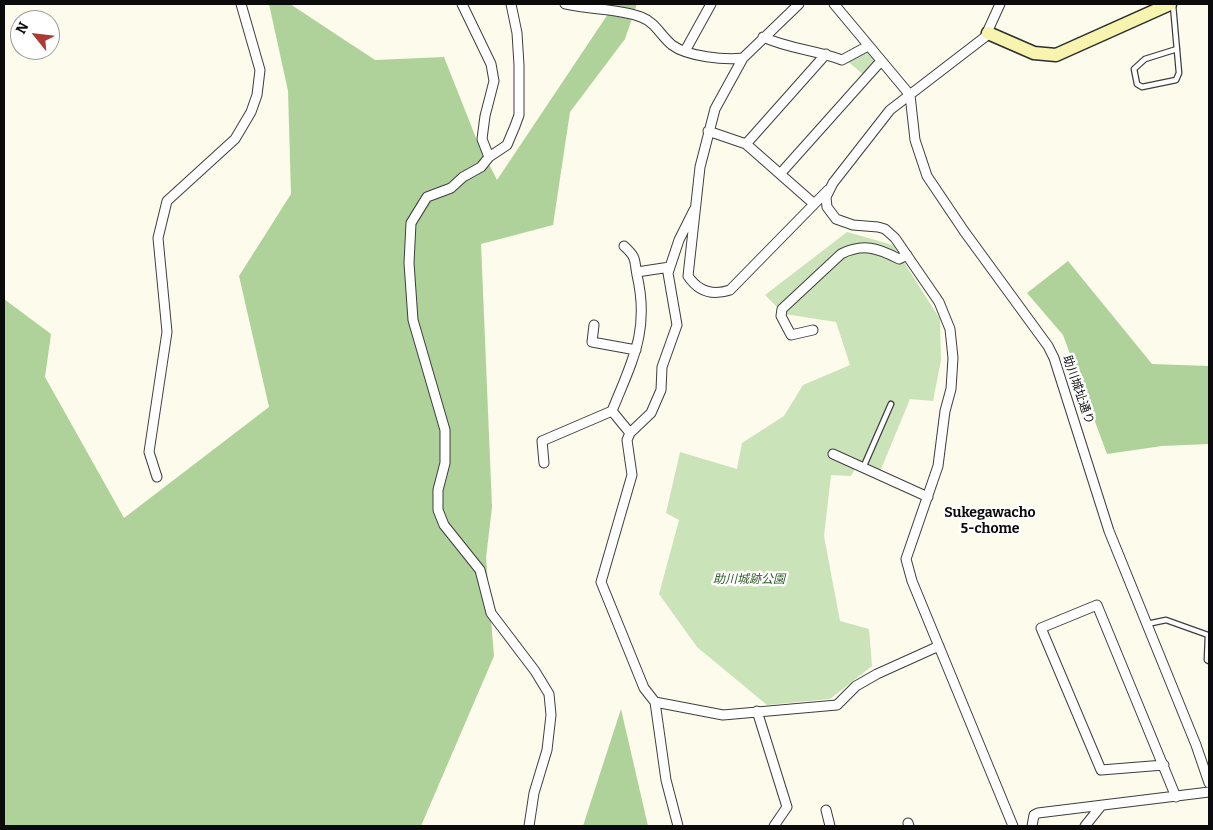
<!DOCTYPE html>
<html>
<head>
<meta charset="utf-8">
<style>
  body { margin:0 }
  #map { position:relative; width:1213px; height:830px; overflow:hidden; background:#fdfbeb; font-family:Bitter,serif }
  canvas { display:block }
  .frame { position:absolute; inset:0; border:5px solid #0b0b0b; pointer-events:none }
  .north { position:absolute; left:10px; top:10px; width:50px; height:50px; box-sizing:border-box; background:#fff; border:1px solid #9d9d9d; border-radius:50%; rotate:299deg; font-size:14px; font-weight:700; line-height:20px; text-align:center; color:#0b0b0b }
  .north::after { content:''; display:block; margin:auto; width:18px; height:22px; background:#ab3934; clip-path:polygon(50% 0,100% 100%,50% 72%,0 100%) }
</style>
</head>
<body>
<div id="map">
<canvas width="1213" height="830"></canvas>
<div class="frame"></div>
<div class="north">N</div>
</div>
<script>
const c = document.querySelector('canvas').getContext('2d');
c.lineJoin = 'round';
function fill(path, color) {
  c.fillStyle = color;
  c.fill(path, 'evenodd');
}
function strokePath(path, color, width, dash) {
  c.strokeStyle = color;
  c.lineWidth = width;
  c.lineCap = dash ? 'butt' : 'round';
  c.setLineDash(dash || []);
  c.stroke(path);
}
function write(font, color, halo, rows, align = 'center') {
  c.font = font + ' Bitter,"Noto Sans JP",serif';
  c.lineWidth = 5;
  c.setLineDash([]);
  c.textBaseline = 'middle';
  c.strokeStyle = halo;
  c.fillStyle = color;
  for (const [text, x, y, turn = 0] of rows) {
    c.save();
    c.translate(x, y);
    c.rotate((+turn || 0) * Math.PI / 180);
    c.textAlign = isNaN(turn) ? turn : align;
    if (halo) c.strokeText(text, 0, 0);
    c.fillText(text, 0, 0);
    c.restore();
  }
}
const green = new Path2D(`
  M869 47 880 61 866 77 846 60Z
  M847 232 893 245 940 319 941 360 933 401 910 399 877 479 855 469 851 476 831 475 824 536 840 621 869 629 872 666 830 699 767 705 697 647 659 594 679 520 666 513 680 452 737 469 742 443 784 416 803 385 850 365 836 322 784 314 765 295Z`);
const forest = new Path2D(`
  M269 4H290L375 60 444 57 476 138 497 180 610 11V4H637L625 39 570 112 553 225 481 244 492 507 486 558 494 656 421 826H4V299L51 334 45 377 124 518 269 407 239 276 291 194 288 91Z
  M1068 261 1152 364 1209 366V444L1162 446 1107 454 1063 335 1027 293Z
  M621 709 648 826H583Z`);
const lane = new Path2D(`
  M1173 5 1179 73 1176 80 1142 87 1137 84 1134 69 1145 59 1177 49
  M863 468 891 404
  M1147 624 1166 620 1208 635 1207 660 1209 661`);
const street = new Path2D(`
  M462 4 491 64 494 81 485 116 482 139 489 157
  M511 4 517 33 519 65V115L515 126 507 145 489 157 481 167 463 177 451 188 427 197 411 223 409 263 413 320 445 430V463L438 490V510L444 525 480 570 491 613 535 671 549 694 551 715 547 750 534 793 529 826
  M565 4C589 10 617 8 641 17 655 22 661 36 672 45 688 57 725 60 743 58
  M799 4 743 58 715 109 700 167 688 276C698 291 712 296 730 290L828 190
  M834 4 910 95
  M1000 4 985 37 890 110 833 183 826 197 827 207 836 219 853 225 878 227 885 229 895 238 939 302 950 329 953 358 951 389 945 411 938 466 906 559 912 581 1013 826
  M763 37C789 49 816 50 842 60L868 46
  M685 51 711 4
  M910 95 915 140 927 176 964 231 1048 346 1054 358 1109 531 1196 745 1209 783
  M708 131 746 144 813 203
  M746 144 826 54
  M780 174 881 61
  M637 272 670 267
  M594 325 592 342 636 350
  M813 330 791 335 781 316 782 309 841 254C863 243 878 248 899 259L907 255
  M612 411C632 361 650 331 637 275 634 259 637 258 624 246
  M833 454 928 497
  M544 463 542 441 612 411 630 433
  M157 477 149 452 167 332 158 238 167 201 235 139 251 112 257 95 260 70 241 4
  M655 702 723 715 837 705 856 686 877 674 939 646
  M757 711 787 807 774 826
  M1164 765 1101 770 1041 628 1097 605 1176 797
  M826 810 830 826
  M908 823 909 826
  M678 826 666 780 655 702 644 688 601 582 632 475 627 440 630 433 651 413 661 390 662 367 677 325 668 273 679 240 694 210
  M1032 826 1034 815 1038 813 1209 792
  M1085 826 1101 806`);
const secondary = new Path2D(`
  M988 33 1034 53 1056 55 1170 4`);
const streetNames = [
  ["助川城址通り",1078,390,71]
];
const parkNames = [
  ["助川城跡公園",749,580]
];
const neighbourhoodNames = [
  ["Sukegawacho",990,513],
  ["5-chome",990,529]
];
fill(green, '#cbe3b9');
fill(forest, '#aed29a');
strokePath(lane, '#3e3e3e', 7);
strokePath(street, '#3e3e3e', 11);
strokePath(secondary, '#2d2d2d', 15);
strokePath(lane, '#fff', 4.5);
strokePath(street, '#fff', 9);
strokePath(secondary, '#f6f4ae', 12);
write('12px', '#0b0b0b', '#fff', streetNames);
write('italic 12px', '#2a5b23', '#fff', parkNames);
write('bold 14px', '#0b0b0b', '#fff', neighbourhoodNames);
</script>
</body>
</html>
